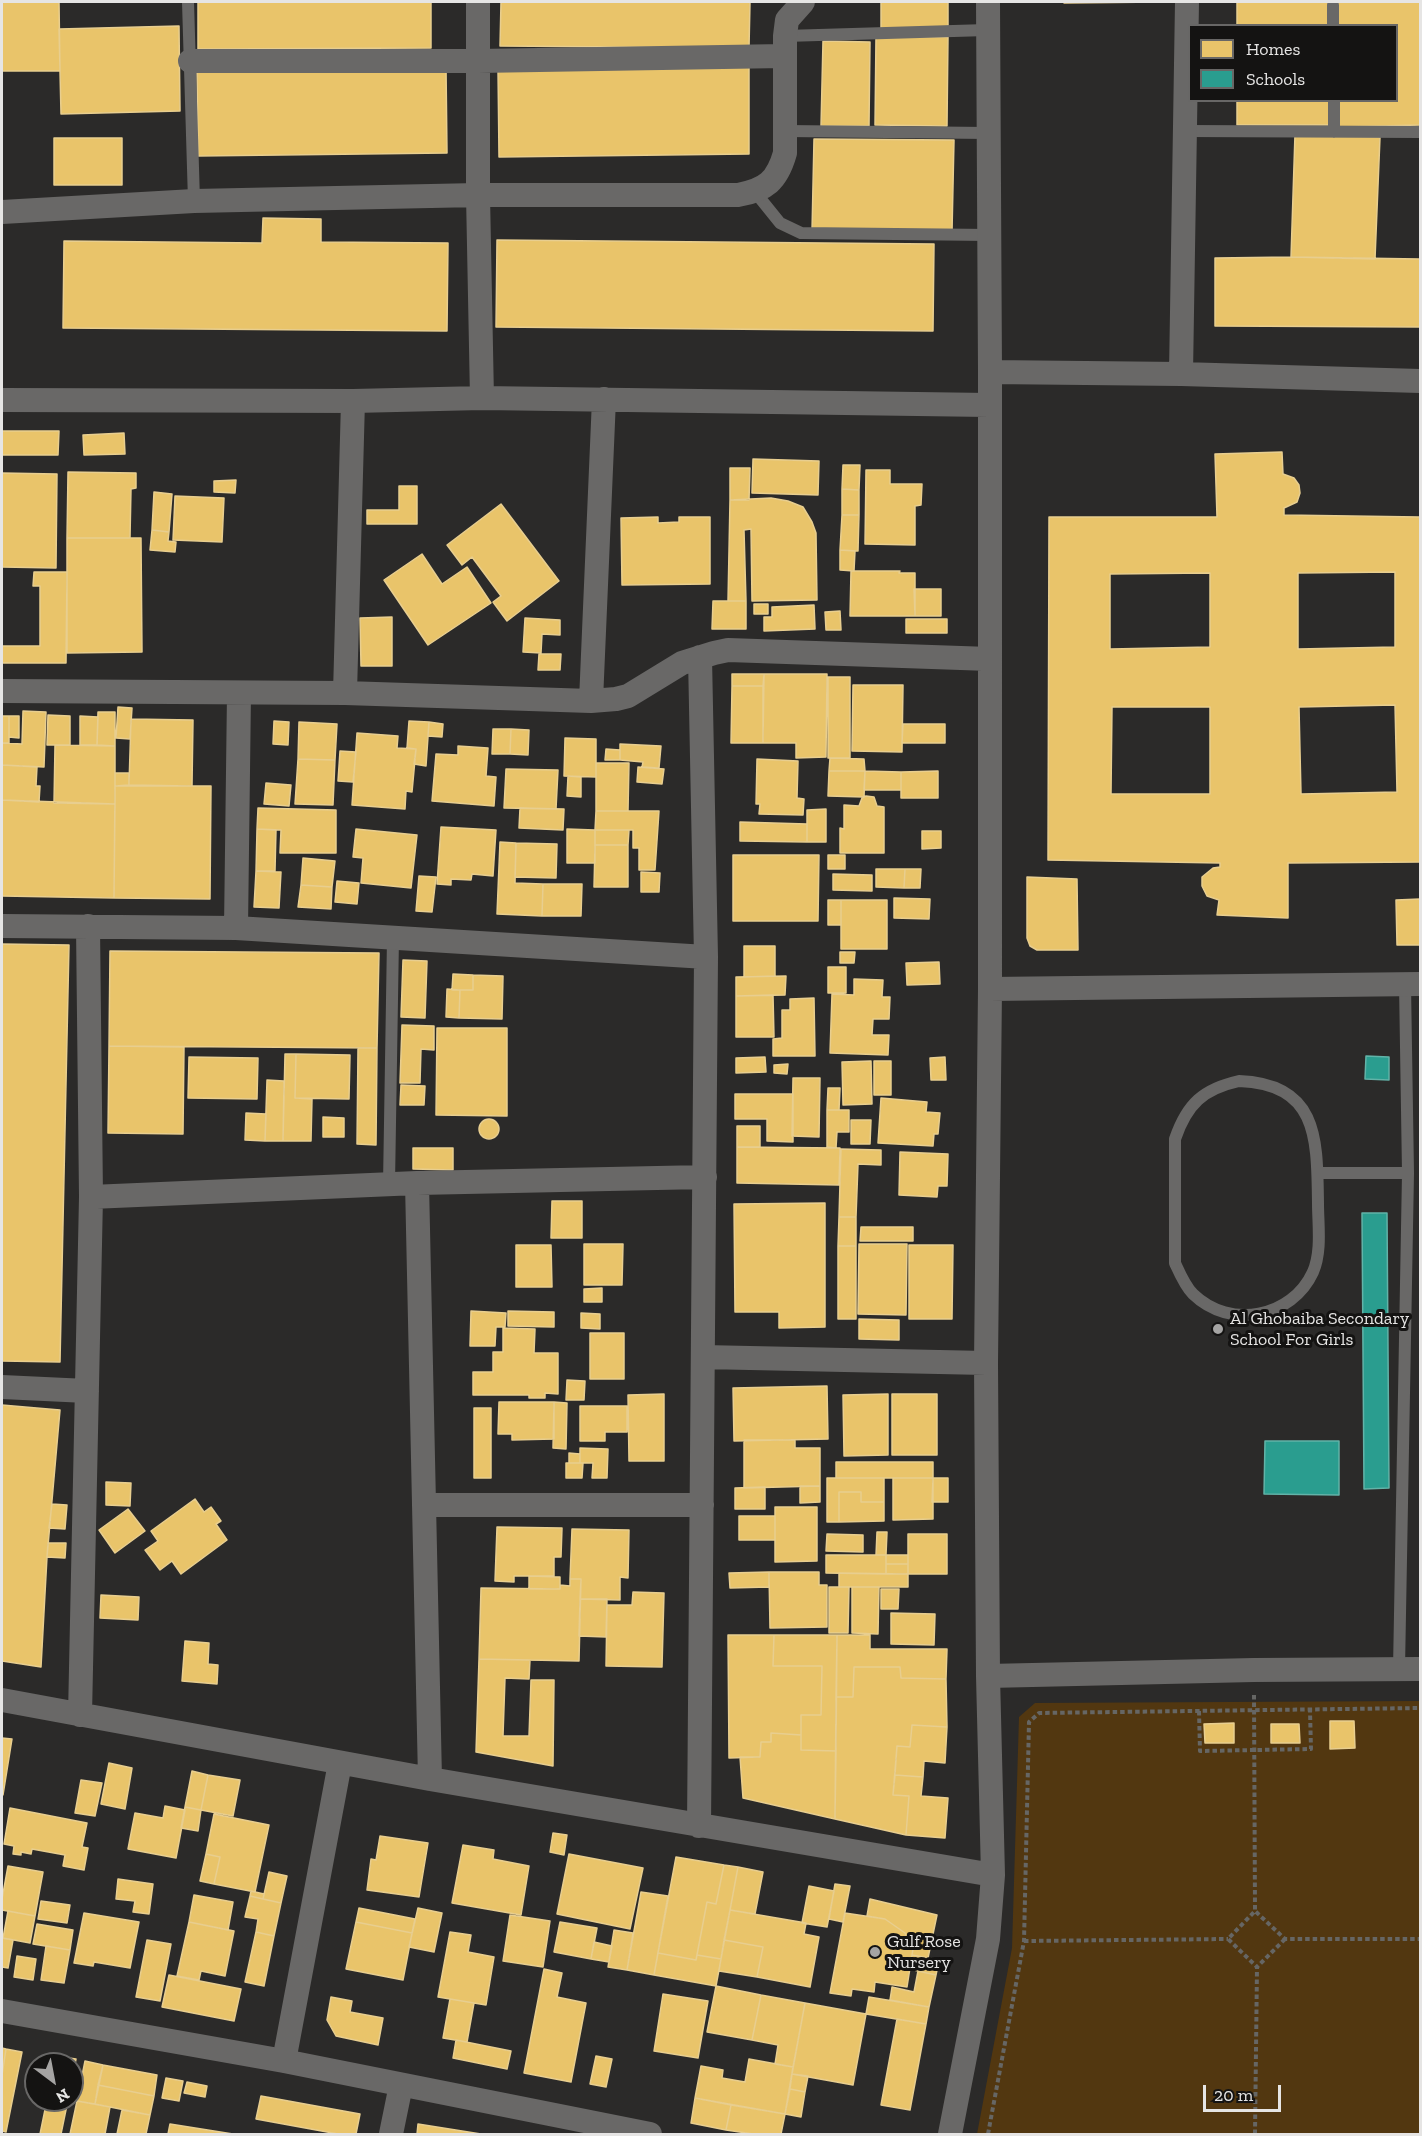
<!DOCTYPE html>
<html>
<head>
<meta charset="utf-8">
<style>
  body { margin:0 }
  #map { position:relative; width:1422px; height:2136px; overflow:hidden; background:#2b2a29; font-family:"Zilla Slab",serif }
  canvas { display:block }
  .frame { position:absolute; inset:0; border:3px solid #e6e5e4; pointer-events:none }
  .legend { position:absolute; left:1188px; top:24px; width:210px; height:78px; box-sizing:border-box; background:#141312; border:2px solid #686766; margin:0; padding:8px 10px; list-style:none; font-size:18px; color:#e6e5e4 }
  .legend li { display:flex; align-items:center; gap:12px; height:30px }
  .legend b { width:30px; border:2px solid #686766 }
  .north { position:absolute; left:24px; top:2052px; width:60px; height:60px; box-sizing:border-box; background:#141312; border:2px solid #686766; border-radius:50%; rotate:148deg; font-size:16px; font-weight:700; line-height:24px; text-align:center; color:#e6e5e4 }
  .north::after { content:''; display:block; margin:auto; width:21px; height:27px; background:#a5a4a3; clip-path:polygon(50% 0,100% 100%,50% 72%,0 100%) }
  .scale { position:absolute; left:1203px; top:2085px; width:78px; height:27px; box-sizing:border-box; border:3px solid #e6e5e4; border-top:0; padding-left:8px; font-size:18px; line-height:21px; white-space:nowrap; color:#e6e5e4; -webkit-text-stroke:4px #141312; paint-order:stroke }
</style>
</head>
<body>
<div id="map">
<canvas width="1422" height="2136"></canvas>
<div class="frame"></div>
<ul class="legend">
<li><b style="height:16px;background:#e9c46a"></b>Homes</li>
<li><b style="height:16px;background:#2a9d8f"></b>Schools</li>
</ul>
<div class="north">N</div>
<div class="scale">20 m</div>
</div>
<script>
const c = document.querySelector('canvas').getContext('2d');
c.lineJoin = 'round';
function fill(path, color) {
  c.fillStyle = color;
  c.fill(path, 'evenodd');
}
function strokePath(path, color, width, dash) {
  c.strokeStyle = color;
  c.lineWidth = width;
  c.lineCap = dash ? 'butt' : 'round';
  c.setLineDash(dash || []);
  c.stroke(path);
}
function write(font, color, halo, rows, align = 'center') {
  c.font = font + ' "Zilla Slab",serif';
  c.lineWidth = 6;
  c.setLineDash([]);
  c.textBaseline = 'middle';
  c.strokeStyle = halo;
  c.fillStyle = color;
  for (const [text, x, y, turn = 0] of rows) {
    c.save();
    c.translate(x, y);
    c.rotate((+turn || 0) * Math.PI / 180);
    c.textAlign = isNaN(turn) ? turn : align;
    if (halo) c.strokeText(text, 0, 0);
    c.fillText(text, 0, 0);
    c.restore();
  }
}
const green = new Path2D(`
  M1420 1701V2134H977L1012 1948 1019 1717 1035 1703Z`);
const homes = new Path2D(`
  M2 2H59L60 71H2Z
  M198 2H431V48L198 49Z
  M501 2H750L749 48 500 46Z
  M881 2H948V28L881 29Z
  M1064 2H1162L1064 3Z
  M1237 2H1330V26H1237Z
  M1338 2H1420V125L1339 127V100H1396V26H1338Z
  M179 26 180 111 61 114 59 29Z
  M876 36 948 37 947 126 875 125Z
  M823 41 870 42 869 126H821Z
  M446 66 447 153 198 156 197 69Z
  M749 67V154L499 157 498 70Z
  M1237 100H1330V125H1237Z
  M1295 134 1380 137 1375 259 1291 257Z
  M54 138H122V185H54Z
  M814 139 954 140 952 232 812 231Z
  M263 218 321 219V242L448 243 447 331 63 328 64 241 262 243Z
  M497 240 934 244 933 331 496 327Z
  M1291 257 1420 259V327L1215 326V258Z
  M2 431H59L58 455H2Z
  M124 433 125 454 84 455 83 435Z
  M1282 452 1283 474 1294 478 1299 485 1300 493 1297 502 1284 508V515L1420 517V862L1288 863V918L1217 915 1219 900 1207 896 1202 886V877L1213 868 1220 867V863L1048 860 1049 517H1217L1215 454ZM1395 572V647L1298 649V573ZM1210 573V647L1110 649V574ZM1395 705 1397 792 1301 794 1299 707ZM1112 707H1210V794H1111Z
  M753 459 819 461 818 495 752 493Z
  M843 465H860L859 490 842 489Z
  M730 468H750L749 500H730Z
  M866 470H890V484H922L921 505 915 506V545L865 544Z
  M68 472 136 473V488L131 489 130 538H67Z
  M2 473 57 474 56 568 2 567Z
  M236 480 235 493 214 492V481Z
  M399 486H417V524H367V510H399Z
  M842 489 859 490V515H842Z
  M154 492 172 494 169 532 152 530Z
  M175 496 224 498 222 542 173 540Z
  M771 498 788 501 803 507 812 522 816 533 817 600 752 601 751 529 744 530 746 601H728L730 500Z
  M501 504 559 581 507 621 493 602 501 596 472 557 462 565 447 545Z
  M842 515H859L858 551 840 550Z
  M658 517V523L679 522V517H710V584L622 585 621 518Z
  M152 530 169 532 168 541 176 542 175 552 150 550Z
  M67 538H141L142 652 67 653Z
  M840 550 855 551 854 571 840 570Z
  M422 554 442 584 467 567 491 603 428 645 384 580Z
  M851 571H900L899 573H915V616H850Z
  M34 572H67L66 663H2V646H40V586H33Z
  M914 589H941V616H915Z
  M713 601H746V629H712Z
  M754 604H768V614H754Z
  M814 605 815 629 764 631V617H772V607Z
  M840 611 841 630H826L825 612Z
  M392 617V666H361L360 618Z
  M525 618 560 620V635L542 634 541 653 523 652Z
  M906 619H947V633H906Z
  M539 654H561L560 670H538Z
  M732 674H764L763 686H732Z
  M764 674H827L826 757 796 758V743H763Z
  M828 677H850V758H828Z
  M853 685H903L902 752 852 751Z
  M732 686H763V743H731Z
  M118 707 132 708 130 739 116 738Z
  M23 711 46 712 44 767 2 765V743L22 744Z
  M98 712H115V746L97 745Z
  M48 715 70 716V745H47Z
  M2 716H9V743H2Z
  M9 716H19V738L9 737Z
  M80 716 98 717 97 745H80Z
  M131 719 193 720 192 786 129 785Z
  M274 721 289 722 288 745 273 744Z
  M409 721 429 722 426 766 414 764 416 749 407 748Z
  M299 722 337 724 335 760 298 759Z
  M429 722 443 724 442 737 428 736Z
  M903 724H945V743H902Z
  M493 729H511L510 754H492Z
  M511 729 529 730 528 755 510 754Z
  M357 733 398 736 397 748 416 749 412 792 406 791 405 809 352 805Z
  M565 738 596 739V777L564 776Z
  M620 744 661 746 659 768 642 767 643 762 620 760Z
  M55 745 115 746V804L54 803Z
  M458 746 488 748 486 776 496 777 494 806 432 801 436 754 458 755Z
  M606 749 620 750V760H605Z
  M340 751 356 752 353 782 338 781Z
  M830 758 864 759 865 771H829Z
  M298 759 335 760 333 805 295 804Z
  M757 759 798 761 797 798 804 799 803 815 759 814 760 804H756Z
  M596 763H629L628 811H596Z
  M2 765 37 767 36 786H40L39 802 2 800Z
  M638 767 664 769 662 784 637 782Z
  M506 769 558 770 556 809 504 808Z
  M829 771H865L864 797 828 796Z
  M865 771 901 772V790H864Z
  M938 771V798H901V772Z
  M115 773H129V785L115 786Z
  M568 776 581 777V797L567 796Z
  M266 783 291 785 289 806 264 804Z
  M115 786H211L210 899 114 898Z
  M866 796 874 797 877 806 884 807V853H840V828L844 829V805L859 806 862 798Z
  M2 800 115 804 114 898 2 896Z
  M258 808 336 810V853H280L281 830 257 829Z
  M520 808 564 809 563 830 519 828Z
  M826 809V842H807V810Z
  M596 811H659L655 870H639V848H633V830H595Z
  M740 822 807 824V842L740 841Z
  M441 827 496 830 493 876 472 874 471 880 451 879V885L437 884Z
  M257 829 276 830 275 871H256Z
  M356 829 417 835 411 888 361 883 363 858 353 857Z
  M567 829 595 830V863H567Z
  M595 830H629L628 845H595Z
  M922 831H941V848L922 849Z
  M500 842 516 843 515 883 543 884 542 916 497 914Z
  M516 843 557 844 556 878 515 877Z
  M595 845H628V887H594Z
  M733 855H819L818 921H733Z
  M828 855H845V869H828Z
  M303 858 335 861 332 887 301 885Z
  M876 869H905L904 888 876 887Z
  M905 869H921L920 888H904Z
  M256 871 281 872 279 908 254 907Z
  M641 872 660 873 659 892H641Z
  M833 874 872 875V891L833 890Z
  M419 876 436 877 432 912 416 911Z
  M1027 877 1077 879 1078 950H1037L1030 946 1027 938Z
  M337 881 359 883 357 904 335 902Z
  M543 884H582L581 916H542Z
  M301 885 332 887 331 909 298 907Z
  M894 898 930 899 929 919 894 918Z
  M1420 899V945H1397L1396 900Z
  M828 900H841V925H828Z
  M841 900H887V949H841Z
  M2 944 69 945 60 1362 2 1361Z
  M744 946H775V976L744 977Z
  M110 951 379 953 377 1048 109 1046Z
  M840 952H855L854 963H840Z
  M403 960 427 961 425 1018 401 1017Z
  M939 962 940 984 907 985 906 963Z
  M828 967H846V993H828Z
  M453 974 473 975V990H452Z
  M473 975 503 976 502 1019 459 1018 460 990H473Z
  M786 976 785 995 736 996V977Z
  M854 979 883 980 882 997H890L889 1019H873L872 1035H889L888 1055 830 1053 832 994 854 995Z
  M447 989 460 990 459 1018 446 1017Z
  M773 995 774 1037H736V996Z
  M814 998 815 1056H773V1039L782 1038V1010H790V999Z
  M402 1025 434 1026V1050L421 1049 420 1083H400Z
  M437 1028H507V1116L436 1115Z
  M109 1046 184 1047 183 1134 108 1133Z
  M358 1048H377L376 1145 357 1144Z
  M285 1054H296L295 1098 312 1099 311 1141H283Z
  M296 1054 350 1055 349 1099 295 1098Z
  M189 1057 258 1058 257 1099 188 1098Z
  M765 1057 766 1072 736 1073V1058Z
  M945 1057 946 1080H931L930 1058Z
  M871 1061 872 1104 843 1105 842 1062Z
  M874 1061H891V1095H874Z
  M788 1064 787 1074 774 1073V1065Z
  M793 1078H820L819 1137 792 1136Z
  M267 1080 284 1081 283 1141H265Z
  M401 1085 425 1086 424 1105H400Z
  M828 1088H840L839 1110H827Z
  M735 1094H793V1142L767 1141V1119H735Z
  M881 1098 927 1102 926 1112 940 1113 938 1134H934L933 1146 878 1143Z
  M827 1110H849V1132H837L836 1148 827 1147Z
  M246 1113 266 1114 265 1141 245 1140Z
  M323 1117 344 1118V1137H323Z
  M479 1129a10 10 0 1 1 20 0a10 10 0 1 1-20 0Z
  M851 1120H871L870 1144H851Z
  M737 1126H760V1147H737Z
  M737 1147 840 1148 839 1185 737 1183Z
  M413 1148H453V1170L413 1169Z
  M841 1149 881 1150V1165L858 1164 856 1217H839Z
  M900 1152 948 1154 947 1186H938L937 1197 899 1195Z
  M552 1201H582V1238H551Z
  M825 1203V1327L779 1328V1312H735L734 1204Z
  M839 1217H856V1246H838Z
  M861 1227H913V1241H860Z
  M584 1244H623L622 1285H584Z
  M859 1244H907L906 1315 858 1314Z
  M516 1245H551L552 1287H516Z
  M909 1245H953L952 1319H909Z
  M838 1246H856V1319H838Z
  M602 1288V1302H584V1289Z
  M471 1311 506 1313 505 1327H496L495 1346H470Z
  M508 1311 554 1312V1327L508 1326Z
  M581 1313 600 1314V1329L581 1328Z
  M859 1319 899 1320V1340L859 1339Z
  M503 1328 535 1329 534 1353H558V1394L545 1393V1398H529V1395H473V1372H493V1352H503Z
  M590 1333H624V1379H590Z
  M567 1380 585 1381 584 1400H566Z
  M827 1386 828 1439 734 1441 733 1388Z
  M664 1394V1461H629L628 1395Z
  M888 1394V1455L844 1456 843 1395Z
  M892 1394H937V1455H892Z
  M499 1402H554V1439L512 1440V1434H498Z
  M554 1402 567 1403 566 1449 553 1448Z
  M2 1405 60 1410 47 1557 41 1667 2 1661Z
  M580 1406H627V1432H605V1441H580Z
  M474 1408H491V1478H474Z
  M744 1440H795V1448H820V1486L744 1488Z
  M580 1448 608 1449 607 1478H592L593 1463H580Z
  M569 1453 580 1454V1463H569Z
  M836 1462H933V1478H836Z
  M566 1463H583L582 1478H566Z
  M827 1478H884V1502H861V1492H839V1522H827Z
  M893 1478H933V1519L893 1520Z
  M933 1478H948V1502H932Z
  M106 1482 131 1483 130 1506 106 1505Z
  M800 1486H820V1502L800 1503Z
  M765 1487V1509H735V1488Z
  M839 1492H861V1502H884V1521L839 1522Z
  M195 1499 204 1512 211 1507 221 1521 216 1524 227 1540 181 1574 172 1561 160 1570 145 1550 158 1541 151 1531Z
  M52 1504 67 1505 65 1529 49 1528Z
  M775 1507H817V1561L775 1562Z
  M128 1509 145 1531 115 1553 99 1530Z
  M739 1516H775V1540H739Z
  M497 1527 562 1528 561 1557H554V1576H514V1582L495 1581Z
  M572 1529 629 1530 628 1578 620 1577V1600L580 1599 581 1579H570Z
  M877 1532H887L886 1555H876Z
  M827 1534 863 1535V1552L826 1551Z
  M908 1534H947V1574H908Z
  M48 1543H66L65 1558 47 1557Z
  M826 1555H886V1574L826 1573Z
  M886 1555H908V1564H886Z
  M886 1564H908V1574H886Z
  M769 1572V1587L730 1588 729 1573Z
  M769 1572H819V1585H827V1627L770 1628Z
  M839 1573 908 1574V1587H839Z
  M529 1576 560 1577V1589H529Z
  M570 1579H581L579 1661 479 1659 481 1588 560 1589V1585L570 1586Z
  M829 1587H849L848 1633H829Z
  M852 1587H879L878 1634 852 1633Z
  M881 1589H899L898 1609H881Z
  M633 1592 664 1593 662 1667 606 1666 607 1605H632Z
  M101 1595 139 1597 138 1620 100 1618Z
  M580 1599H607L606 1637 579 1636Z
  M891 1613 935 1614 934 1645 891 1644Z
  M728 1635H774L773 1666H822L821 1715H801V1735L771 1733V1742H761L760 1757 729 1758Z
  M774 1635H837L836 1751 801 1750V1715H821L822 1666H773Z
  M837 1635H870V1649H947L946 1679 901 1678 900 1667H854L853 1697H836Z
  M185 1641 209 1643 208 1664 218 1665 217 1684 182 1681Z
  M479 1659 530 1660 529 1679 505 1678 503 1736H529L531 1680H554L553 1766 476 1752Z
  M854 1667H900L901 1678 946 1679 947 1727 912 1725 910 1747 897 1746 893 1795 909 1796 906 1835 835 1819 836 1697H853Z
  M1330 1721H1354L1355 1748 1330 1749Z
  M1234 1723V1743H1205L1204 1724Z
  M1271 1724H1299L1300 1743H1271Z
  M912 1725 947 1727 945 1763 924 1761 923 1777 895 1775 897 1746 910 1747Z
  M771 1733 801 1735V1750L836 1751 835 1819 743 1798 740 1757H760L761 1742H771Z
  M2 1738 12 1739 3 1795H2Z
  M109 1763 132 1768 125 1809 101 1804Z
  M192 1771 208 1775 201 1810 185 1807Z
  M208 1775 240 1780 233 1816 201 1810Z
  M895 1775 923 1777 921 1796 948 1798 945 1838 906 1835 909 1796 893 1795Z
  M81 1780 102 1783 95 1816 75 1813Z
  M165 1806 185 1810 176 1858 128 1849 135 1813 163 1818Z
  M185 1807 201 1810 198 1831 181 1828Z
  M10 1808 87 1823 82 1847 88 1848 84 1870 63 1866 65 1855 32 1849 31 1854 21 1852V1855L13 1854 14 1846 4 1844Z
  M214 1814 269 1825 255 1892 214 1884 220 1857 206 1854Z
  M553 1833 567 1835 564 1855 550 1852Z
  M380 1836 428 1843 419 1897 367 1890 371 1859 376 1860Z
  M463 1845 494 1850 493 1859 529 1866 521 1915 452 1903Z
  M206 1854 220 1857 214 1884 200 1881Z
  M569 1854 643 1868 630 1929 557 1914Z
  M676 1857 724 1865 716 1904 707 1902 696 1960 658 1953Z
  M724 1865 738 1867 721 1959 697 1955 707 1902 716 1904Z
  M8 1866 43 1872 35 1916 2 1910V1899Z
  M738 1867 763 1872 755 1914 730 1910Z
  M269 1872 287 1876 281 1903 263 1899Z
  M118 1879 153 1884 149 1914 133 1912 135 1901 116 1899Z
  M835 1884 850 1886 843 1922 829 1919Z
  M809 1886 834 1891 827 1927 802 1923Z
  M251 1891 264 1894 263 1899 250 1896Z
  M641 1892 668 1896 654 1975 627 1970Z
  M194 1895 233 1902 228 1930 189 1922Z
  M250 1896 281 1903 274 1936 256 1932 258 1919 245 1917Z
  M870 1899 937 1915 928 1958 912 1955 913 1949 905 1933 885 1919 867 1916Z
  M41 1901 70 1905 67 1923 38 1919Z
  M359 1908 415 1919 412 1933 356 1922Z
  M418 1908 442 1913 434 1952 409 1947Z
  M730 1910 806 1923 804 1934 819 1937 810 1987 757 1977 763 1947 724 1940Z
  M8 1911 35 1916 30 1943 3 1938Z
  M84 1913 139 1922 130 1968 94 1962 93 1966 74 1963Z
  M845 1913 885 1919 905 1933 913 1949 907 1987 875 1982 874 1992 852 1989 851 1996 830 1993Z
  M510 1915 550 1921 543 1967 503 1961Z
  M189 1922 234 1931 225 1976 201 1971 199 1980 177 1976Z
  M356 1922 412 1933 403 1980 346 1969Z
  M560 1922 597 1928 591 1959 554 1952Z
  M37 1924 73 1930 70 1950 33 1944Z
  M614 1930 633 1933 627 1970 608 1967Z
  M256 1932 274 1936 264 1986 245 1982Z
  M450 1932 471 1935 468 1952 494 1957 486 2005 438 1997Z
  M2 1938 13 1940 8 1968 2 1967Z
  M147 1940 171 1944 160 2001 136 1997Z
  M724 1940 763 1947 757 1977 719 1971Z
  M594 1942 612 1946 609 1962 591 1959Z
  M46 1946 70 1950 64 1983 41 1980Z
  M658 1953 696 1960 697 1955 721 1959 716 1986 654 1975Z
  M912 1955 939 1960 936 1975 909 1969Z
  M17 1956 36 1959 33 1980 14 1977Z
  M544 1969 562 1973 557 1997 586 2003 571 2082 524 2073Z
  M918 1971 936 1975 929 2007 890 2000 892 1987 914 1992Z
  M169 1975 241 1989 234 2021 162 2007Z
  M716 1986 761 1995 752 2040 707 2032Z
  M663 1994 708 2001 698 2058 654 2051Z
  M761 1995 805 2003 793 2067 775 2064 778 2045 752 2040Z
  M331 1997 352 2001 350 2012 383 2018 378 2045 336 2036 327 2020Z
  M869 1997 929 2007 926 2024 866 2014Z
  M450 1999 474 2003 467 2042 443 2038Z
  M805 2003 866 2014 853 2085 792 2074Z
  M897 2019 926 2024 910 2110 881 2105Z
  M456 2040 511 2051 507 2069 453 2058Z
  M2 2048 6 2049 2 2075Z
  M6 2049 22 2052 6 2132 2 2131V2075Z
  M55 2056 76 2059 72 2079V2064H53Z
  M596 2056 612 2059 606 2087 590 2084Z
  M749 2059 793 2067 785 2114 695 2098 701 2066 723 2070 722 2078 745 2082Z
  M85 2061 103 2065 95 2104 77 2101Z
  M103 2065 157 2075 154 2096 98 2085Z
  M792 2074 808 2076 805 2092 790 2089Z
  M166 2078 183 2081 179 2101 162 2098Z
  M187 2082 207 2086 205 2097 184 2093Z
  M98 2085 154 2096 150 2115 95 2104Z
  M790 2089 805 2092 801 2117 785 2114Z
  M261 2096 360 2114 356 2134H338L256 2119Z
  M695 2098 731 2105 726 2130 691 2123Z
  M47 2100H68L61 2134H40Z
  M77 2101 110 2107 105 2134H70Z
  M731 2105 785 2114 781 2134H753L726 2130Z
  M122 2110 150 2115 146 2134H117Z
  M170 2124 233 2134H168Z
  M418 2124 481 2134H417Z`);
const schools = new Path2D(`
  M1366 1056 1389 1057V1080L1365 1079Z
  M1362 1213H1387L1389 1488 1364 1489Z
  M1265 1441H1339V1495L1264 1494Z`);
const path = new Path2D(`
  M1254 1695 1255 1911
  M1199 1711 1200 1751 1311 1749 1310 1711
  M1285 1939 1257 1967 1228 1939 1255 1911 1285 1939H1420
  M1024 1941 1228 1939
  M988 2134 1024 1941 1029 1722 1039 1713 1420 1708
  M1255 2134 1257 1967`);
const service = new Path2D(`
  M188 2 194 201
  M1333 5V26
  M785 36 987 30
  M1334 100V132
  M785 131 989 133
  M1185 131 1420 132
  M755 192 780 223 801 233 990 235
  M1239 1081C1319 1084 1317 1140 1318 1203 1318 1225 1322 1251 1313 1272 1292 1318 1230 1330 1193 1294 1185 1286 1180 1274 1175 1263V1139C1187 1104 1203 1089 1239 1081Z
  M1318 1173H1408
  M389 1184 393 938
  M1399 1669 1408 1173 1405 984`);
const minor = new Path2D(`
  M478 2V195L482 398
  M190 61H478L784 56
  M2 212 194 201 478 195H738C766 190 777 181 785 153V36L787 20 803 2
  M990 372 1181 374 1420 381
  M1181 374 1187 2
  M2 400 353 401 482 398 989 405
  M2 691 345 693 591 701 616 699 628 696 682 663 714 653 728 650 990 659
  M345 693 353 401
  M591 701 604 399
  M2 926 236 928 706 957
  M236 928 239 693
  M990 989 1420 984
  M417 1183 430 1779
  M91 1197 417 1183 705 1177
  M703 1357 986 1363
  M2 1387 87 1391
  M424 1505H702
  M988 1676 1254 1670 1420 1669
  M2 1700 430 1779 993 1875
  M80 1715 91 1197 88 926
  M699 1826 706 957 700 657
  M2 2011 284 2061 650 2134
  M284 2061 340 1763
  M391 2134 401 2085
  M950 2134 988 1939 993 1875 988 1676 986 1363 990 989V372L988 2`);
const markers = [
  [1218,1329,6,"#a5a4a3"],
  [875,1952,6,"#a5a4a3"]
];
const poiNames = [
  ["Al Ghobaiba Secondary",1230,1319],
  ["School For Girls",1230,1340],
  ["Gulf Rose",887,1942],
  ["Nursery",887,1963]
];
fill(green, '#523710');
fill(homes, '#e9c46a');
strokePath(homes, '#e8ce8f', 1.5);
fill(schools, '#2a9d8f');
strokePath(schools, '#62b3a8', 1.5);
strokePath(path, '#666664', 4, [4.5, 3]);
strokePath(service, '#696867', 12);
strokePath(minor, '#696867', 24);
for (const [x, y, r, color] of markers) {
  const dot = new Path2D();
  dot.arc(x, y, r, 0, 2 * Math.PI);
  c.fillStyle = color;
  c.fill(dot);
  strokePath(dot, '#141312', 2);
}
write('18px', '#e6e5e4', '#141312', poiNames, 'left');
</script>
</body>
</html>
